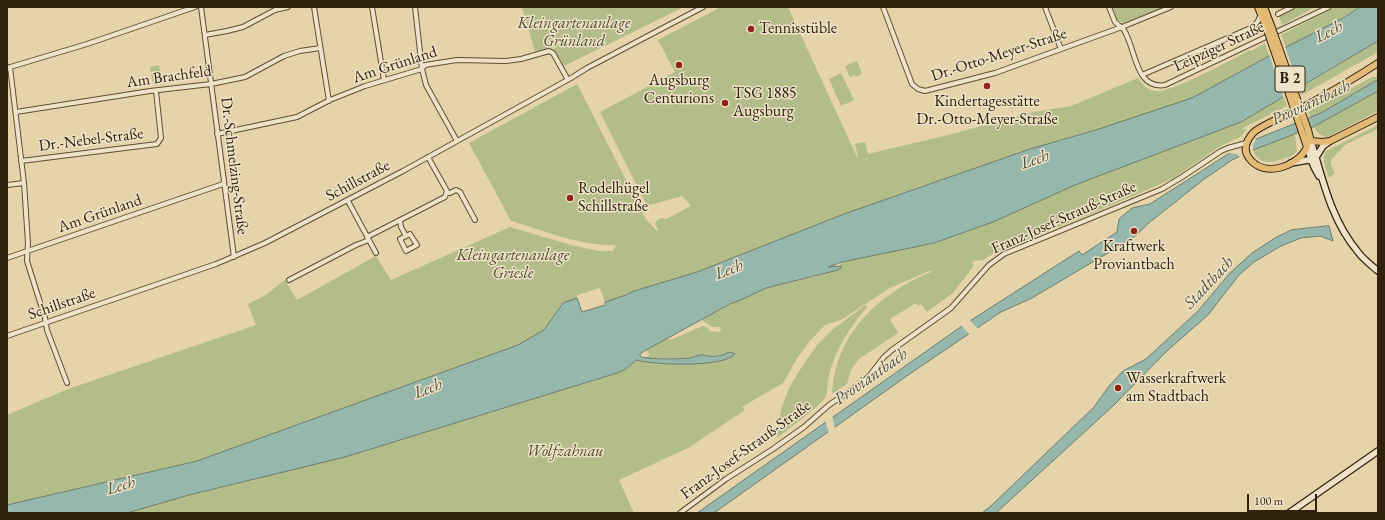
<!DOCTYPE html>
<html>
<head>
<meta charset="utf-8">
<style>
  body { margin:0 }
  #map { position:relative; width:1385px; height:520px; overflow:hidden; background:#e5d4aa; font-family:"EB Garamond",serif }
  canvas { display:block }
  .frame { position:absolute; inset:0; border:8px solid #30220f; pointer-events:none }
  .scale { position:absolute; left:1247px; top:494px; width:70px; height:18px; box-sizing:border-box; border:2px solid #30220f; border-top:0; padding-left:5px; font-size:12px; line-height:14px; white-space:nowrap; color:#30220f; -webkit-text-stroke:3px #eee3c8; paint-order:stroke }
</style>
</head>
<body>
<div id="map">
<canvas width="1385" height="520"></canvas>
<div class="frame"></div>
<div class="scale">100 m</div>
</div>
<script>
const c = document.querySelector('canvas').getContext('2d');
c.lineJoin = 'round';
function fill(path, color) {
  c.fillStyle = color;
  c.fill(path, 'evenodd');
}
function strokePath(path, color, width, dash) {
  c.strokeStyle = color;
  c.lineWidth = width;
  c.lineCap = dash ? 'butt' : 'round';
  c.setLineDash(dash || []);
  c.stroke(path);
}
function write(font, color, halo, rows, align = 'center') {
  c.font = font + ' "EB Garamond",serif';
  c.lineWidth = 3;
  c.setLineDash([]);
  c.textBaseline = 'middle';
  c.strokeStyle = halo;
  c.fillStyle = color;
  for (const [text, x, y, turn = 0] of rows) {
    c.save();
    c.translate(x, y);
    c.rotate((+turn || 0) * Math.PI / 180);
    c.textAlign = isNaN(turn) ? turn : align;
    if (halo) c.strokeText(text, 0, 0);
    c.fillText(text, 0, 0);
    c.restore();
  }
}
const green = new Path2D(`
  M522 7H684L564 66 553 47 535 52Z
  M721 7H788L857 157 858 156 855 144 865 142 868 154 944 136 1034 112 1071 106 1138 78C1143 85 1148 91 1157 91 1170 93 1235 58 1250 50L1251 51 1265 43 1269 56 1192 98 1096 130 1030 149 844 214 697 272 631 292 626 295 605 302 600 288 577 295V298L564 303 561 305 544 330 518 345 197 461 7 505V415L68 389 256 325 248 304 264 296 285 280 297 300 376 256 391 280 510 227 575 246 599 251H613L616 245C580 246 545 231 511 221L469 143 577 84 646 219 657 231 658 229 655 224 657 220 661 218 666 219 691 206 682 196 647 206 600 112 675 72 658 40Z
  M1112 7H1165L1123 23 1116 19Z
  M1298 7H1315L1282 25 1279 16Z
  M1336 7H1360L1345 17 1286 48 1281 35Z
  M1378 41V52L1302 95 1300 88Z
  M857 61 862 74 856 77 855 75 850 77 845 66Z
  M159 65 162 84 153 85 150 67Z
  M841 73 854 100 841 106 829 79Z
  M1372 77H1378V80L1321 113 1310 117 1308 112Z
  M1378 91V111L1328 137C1320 136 1317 133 1314 126Z
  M1284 97 1287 106 1241 129H1247L1240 137 1219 147 1174 178 1133 196 989 256 984 260 973 261V267L953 293 927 312 921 304 918 306 916 303 890 319 898 333 859 359 851 370 847 384 832 394C835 334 879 293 931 272V270L888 289 841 320 825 325 810 341 796 360 783 383 742 407 745 410 688 448 619 480 634 513H127L189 495 345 457 617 373 626 369 636 360C653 365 724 368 735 354L708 356 703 354 692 358 679 359 645 358 650 355 646 350 668 338 670 340 692 331 695 329 699 328 702 326 706 327 711 331 719 332 721 330 720 327H713L701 320 730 304 743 299 766 288 817 276 841 266 840 265 842 262 934 243 993 222 1075 185 1241 122Z
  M1378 125V129L1345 145 1331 160V164L1335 173 1329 178C1326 169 1321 159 1326 151Z
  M1295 134 1297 151C1294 156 1289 157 1283 159 1271 163 1258 165 1253 150Z
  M865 305 867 307C851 326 837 347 830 371 828 379 828 389 826 396 823 404 786 431 777 438L781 410 789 388 803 365 818 344 832 330Z`);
const water = new Path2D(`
  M1360 7H1378V41L1241 122 1075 185 993 222 934 243 842 262 828 267 841 266V268L838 270 766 288 743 299 730 304 646 350 640 354V356C645 360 682 359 690 358 694 357 698 355 702 355 705 354 705 356 708 356 715 357 723 356 729 352L735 354C723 368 654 365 636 360L626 369 617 373 345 457 189 495 127 513H7V505L197 461 518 345 544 330 563 303 577 298 582 312 605 305V302L626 295 631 292 697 272 844 214 1030 149 1096 130 1192 98 1269 56 1345 17Z
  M1378 80V91L1313 127 1253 150 1232 160 1203 180 1150 222 1131 240 1101 257 1032 298 1001 312 911 373 714 513H697L962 326 1079 251 1082 255 1117 232 1119 219 1132 208 1150 204 1228 154 1256 139 1321 113Z
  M1329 226 1333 241 1320 236 1301 238 1281 246 1254 262 1239 275 1208 315 1168 350 1114 405 996 513H982L992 505 1094 407 1109 386 1123 371 1146 359 1197 312 1230 273 1252 253 1275 238 1291 230Z`);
const pier = new Path2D(`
  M1285 46 1300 90 1284 99 1269 54Z
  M1255 138 1256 139 1253 145V151L1240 157 1236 154 1228 153V152Z
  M969 319 979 330 971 336 961 325Z
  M832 414 835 429 829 434 825 419Z`);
const minor = new Path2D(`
  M201 7 234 257
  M314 7 329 101
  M372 7 384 80
  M415 7 422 69 426 85 457 141
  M883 7 912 84 918 89 925 91 995 73 1122 27 1171 7
  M1045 7 1061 49
  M1109 7C1111 12 1113 17 1115 22 1118 25 1122 27 1124 30 1136 49 1135 90 1165 85L1329 7
  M1278 14 1292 7
  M205 35 227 31 243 27 275 10 288 7
  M10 67 24 183 28 243 27 261 45 318 47 330 67 383
  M7 68 87 44 195 7
  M1142 75 1253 27 1258 21 1261 14
  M16 112 150 91 211 84 245 77 284 56 300 51 320 48
  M217 134 297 117 330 100 365 86 422 69 425 65 457 60 506 61 521 59 549 51 553 53 568 80
  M21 161 157 144 161 138 156 91
  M7 185 24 183
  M447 193H450L456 190 460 192 475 220
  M348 201 376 253
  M400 220 401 227 406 236 400 239 406 251 417 245 410 234 406 236
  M367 237 445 197 447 191 428 157
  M7 258 223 184
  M289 280 356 245 369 240
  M7 336 216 264 265 243 403 171 571 78 587 68 703 7
  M680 513 726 479 773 449 804 427 829 405 863 382 870 375 884 357 892 350 951 308 989 265 1004 254 1162 189 1182 177 1221 151 1228 148 1246 143`);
const secondary = new Path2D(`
  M1311 141C1323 180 1331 220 1358 252 1363 259 1371 265 1378 271
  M1307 147 1314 167 1319 176
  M1316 157 1323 146 1330 141
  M1291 163 1308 160 1313 162
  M1289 513 1378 451`);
const primary = new Path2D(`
  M1258 7 1267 30
  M1264 7 1272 28
  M1308 130 1311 141 1322 142 1330 141 1378 117
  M1302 132 1307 147C1299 166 1264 179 1249 158 1243 150 1246 141 1253 133 1260 125 1295 112 1307 105 1331 92 1355 78 1378 63`);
const primaryBridge = new Path2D(`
  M1272 28 1308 130
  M1267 30 1302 132`);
const markers = [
  [751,29,4,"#8f2418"],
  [679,65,4,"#8f2418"],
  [987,86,4,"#8f2418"],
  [725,103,4,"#8f2418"],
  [570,198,4,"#8f2418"],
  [1134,231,4,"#8f2418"],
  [1118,388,4,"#8f2418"]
];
const shields = [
  [1290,79,30]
];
const shieldNames = [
  ["B 2",1290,79]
];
const parkNames = [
  ["Kleingartenanlage",574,24],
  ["Grünland",574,42],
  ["Kleingartenanlage",513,256],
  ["Griesle",513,274],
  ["Wolfzahnau",565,452]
];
const poiNames = [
  ["Tennisstüble",759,29],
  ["Augsburg",679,81,"center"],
  ["Centurions",679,99,"center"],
  ["TSG 1885",733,94],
  ["Augsburg",733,112],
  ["Kindertagesstätte",987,102,"center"],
  ["Dr.-Otto-Meyer-Straße",987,120,"center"],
  ["Rodelhügel",578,189],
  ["Schillstraße",578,207],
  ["Kraftwerk",1134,247,"center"],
  ["Proviantbach",1134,265,"center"],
  ["Wasserkraftwerk",1126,379],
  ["am Stadtbach",1126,397]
];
const streetNames = [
  ["Leipziger Straße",1219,47,-25],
  ["Dr.-Otto-Meyer-Straße",999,55,-18],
  ["Am Grünland",395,65,-18],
  ["Am Brachfeld",169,77,-8],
  ["Dr.-Nebel-Straße",91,140,-7],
  ["Dr.-Schmelzing-Straße",234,166,83],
  ["Schillstraße",358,181,-28],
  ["Am Grünland",100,214,-19],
  ["Franz-Josef-Strauß-Straße",1064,218,-24],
  ["Schillstraße",62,304,-19],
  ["Franz-Josef-Strauß-Straße",746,450,-36]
];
const waterNames = [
  ["Lech",1329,32,-27],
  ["Proviantbach",1311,103,-25],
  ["Lech",1035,160,-19],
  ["Lech",729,270,-21],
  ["Stadtbach",1209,283,-47],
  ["Proviantbach",871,377,-35],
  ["Lech",428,389,-21],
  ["Lech",121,486,-16]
];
fill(green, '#b3bd8a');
fill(water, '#96b8ac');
strokePath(water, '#6d7c6d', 1);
fill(pier, '#e5d4aa');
strokePath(minor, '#5d4e36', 6);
strokePath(secondary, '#30220f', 8);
strokePath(primary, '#30220f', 8);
strokePath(minor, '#eee3c8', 4);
strokePath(secondary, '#eee3c8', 5.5);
strokePath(primary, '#e2ba75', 6);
strokePath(primaryBridge, '#30220f', 8, []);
strokePath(primaryBridge, '#e2ba75', 6);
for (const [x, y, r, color] of markers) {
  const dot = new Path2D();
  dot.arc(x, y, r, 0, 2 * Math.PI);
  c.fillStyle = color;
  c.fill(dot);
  strokePath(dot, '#eee3c8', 1.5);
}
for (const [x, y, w] of shields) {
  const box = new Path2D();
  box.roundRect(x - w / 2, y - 13, w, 26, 3);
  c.fillStyle = '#eee3c8';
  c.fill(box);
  strokePath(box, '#30220f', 1);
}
write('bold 15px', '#30220f', null, shieldNames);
write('italic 16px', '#51492e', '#eee3c8', parkNames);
write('16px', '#30220f', '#eee3c8', poiNames, 'left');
write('16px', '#30220f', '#eee3c8', streetNames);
write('italic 17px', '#4f4f3e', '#eee3c8', waterNames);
</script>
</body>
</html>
